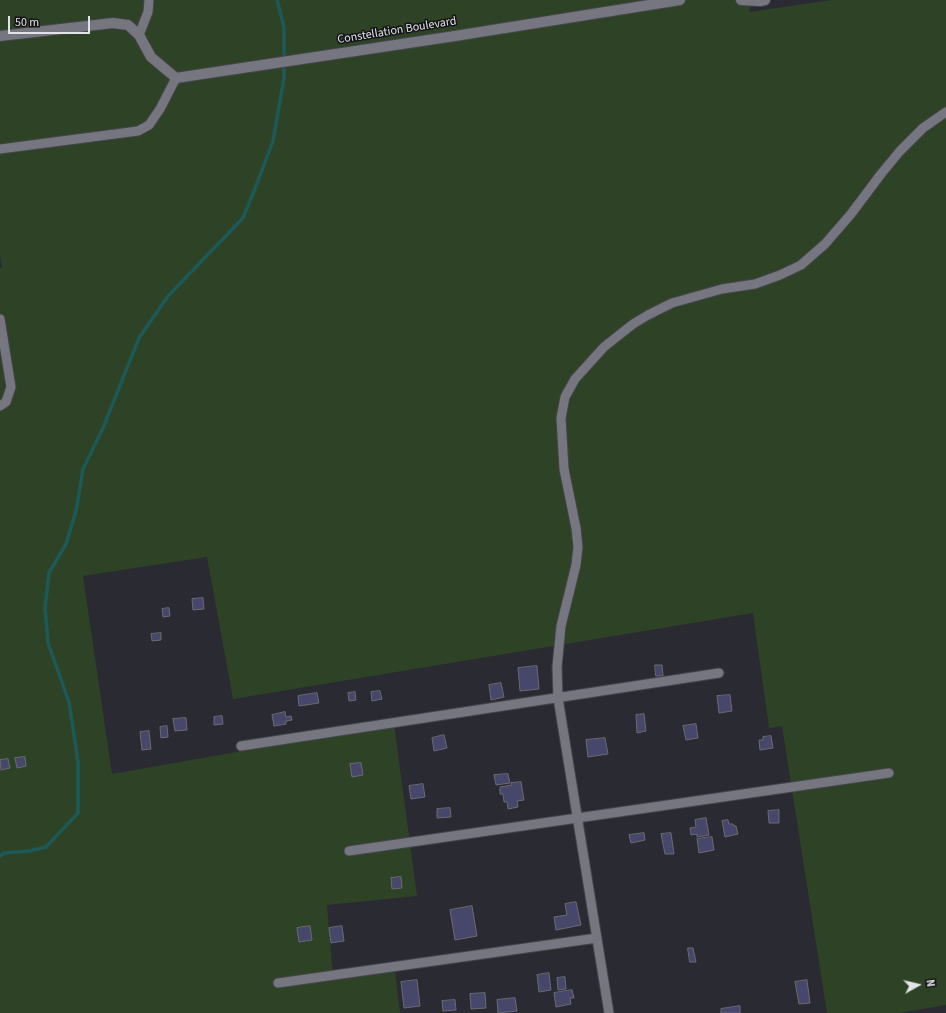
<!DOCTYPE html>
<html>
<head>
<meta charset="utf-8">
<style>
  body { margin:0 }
  #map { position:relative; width:946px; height:1013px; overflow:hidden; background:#2a2a32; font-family:"Source Sans 3",sans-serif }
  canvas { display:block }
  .north { position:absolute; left:898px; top:965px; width:40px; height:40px; -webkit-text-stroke:3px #131317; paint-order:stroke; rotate:82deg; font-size:11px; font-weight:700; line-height:16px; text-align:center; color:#e2e3e8 }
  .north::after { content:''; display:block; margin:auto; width:14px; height:18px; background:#e2e3e8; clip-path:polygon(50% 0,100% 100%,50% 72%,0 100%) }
  .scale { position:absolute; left:8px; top:16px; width:82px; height:18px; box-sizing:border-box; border:2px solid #e2e3e8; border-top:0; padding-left:5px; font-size:12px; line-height:14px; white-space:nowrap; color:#e2e3e8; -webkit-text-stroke:3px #131317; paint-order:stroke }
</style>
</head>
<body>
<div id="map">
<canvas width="946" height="1013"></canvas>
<div class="north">N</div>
<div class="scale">50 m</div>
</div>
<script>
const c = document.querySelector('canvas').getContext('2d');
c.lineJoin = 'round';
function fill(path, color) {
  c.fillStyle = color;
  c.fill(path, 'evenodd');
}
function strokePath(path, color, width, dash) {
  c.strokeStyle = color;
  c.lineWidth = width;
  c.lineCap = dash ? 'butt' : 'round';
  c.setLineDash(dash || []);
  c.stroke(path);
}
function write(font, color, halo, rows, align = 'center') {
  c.font = font + ' "Source Sans 3",sans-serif';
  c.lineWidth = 3;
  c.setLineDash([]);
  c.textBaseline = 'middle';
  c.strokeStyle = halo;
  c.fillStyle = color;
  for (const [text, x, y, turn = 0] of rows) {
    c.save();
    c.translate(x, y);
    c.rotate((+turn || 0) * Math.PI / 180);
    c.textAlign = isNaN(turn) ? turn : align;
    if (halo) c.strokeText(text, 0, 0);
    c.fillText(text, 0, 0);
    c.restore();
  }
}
const green = new Path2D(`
  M0 0H752L749 12 832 0H946V1005L899 1013H827L782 726 769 728 753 613 233 699 207 557 83 576 112 774 394 724 417 896 327 905 333 977 395 972 400 1013H0V268L2 267 0 256Z`);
const stream = new Path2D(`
  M0 856 4 853 29 851 46 847 78 813V762L69 702 48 643 45 608 49 573 66 544 76 511 83 469 103 428 139 338 168 296 243 218 256 186 273 141 284 78V27L277 0`);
const building = new Path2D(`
  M203 598 204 609 193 610 192 599Z
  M169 608 170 616 163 617 162 609Z
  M161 633V640L152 641 151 634Z
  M655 665H662L663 676H656Z
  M537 666 539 689 520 691 518 668Z
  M501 683 504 697 491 700 489 685Z
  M380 691 382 699 372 701 371 692Z
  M355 692 356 700 349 701 348 693Z
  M317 693 319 703 299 706 298 696Z
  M730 695 732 711 719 713 717 696Z
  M285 712 286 717 291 716 292 720 286 721V724L274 726 272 715Z
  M644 714 646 731 637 733 636 715Z
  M222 716 223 724 214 725V717Z
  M186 718 187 730 175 731 173 719Z
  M696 724 698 738 686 740 683 726Z
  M167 726 168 737 161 738 160 727Z
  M149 731 151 749 142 750 140 732Z
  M444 735 447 748 434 751 432 738Z
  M771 736 773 748 760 750 759 740H763V737Z
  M605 738 608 754 588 757 586 740Z
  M25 757 26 766 17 768 15 758Z
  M8 759 10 768 1 770 0 760Z
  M361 763 363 775 352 777 350 764Z
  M508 774 510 783 496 785 494 775Z
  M521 782 524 800 517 801 518 807 508 809 507 802H504L503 794H500V787L512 785 511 783Z
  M423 784 425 797 411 799 409 786Z
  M450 808 451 817 437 818V809Z
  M779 810V823H769L768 811Z
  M706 818 709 835 697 837V834L691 835 690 828 696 827 695 820Z
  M728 820 729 824H733L734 826H736L738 834 725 837 722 821Z
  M644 833 645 840 631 843 629 835Z
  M671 833 674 854H665L661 834Z
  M712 837 714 850 699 853 697 839Z
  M401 877 402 888 392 889 391 878Z
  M576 902 581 925 556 930 554 917 567 915 565 904Z
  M472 906 477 936 455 940 450 910Z
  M310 926 312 940 299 942 297 928Z
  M342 926 344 941 331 943 329 928Z
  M688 948H693L696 962H690Z
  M549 973 551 990 539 992 537 975Z
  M565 977 566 989 558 990 557 978Z
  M417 980 420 1006 404 1008 401 982Z
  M807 980 810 1003 799 1004 795 982Z
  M572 990 574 998H570L571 1004 556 1007 554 993Z
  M485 993 486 1008 471 1009 470 994Z
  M515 998 517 1011 498 1013 497 1000Z
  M455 1000 456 1010 443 1011 442 1001Z
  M740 1006V1013H721V1009Z`);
const minor = new Path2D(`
  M139 35 148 12 149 0
  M0 149 138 131 149 125 160 109 176 78
  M0 319 11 387 6 402 0 406
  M241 746 719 673
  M349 851 889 773
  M278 983 597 938
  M609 1013 558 698 557 667 561 626 576 565 578 547 576 528 564 469 561 418 565 397 575 379 604 347 633 324 648 315 672 303 722 289 755 284 780 275 801 265 825 244 851 214 881 174 900 151 923 128 946 112`);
const tertiary = new Path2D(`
  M741 0 760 1 765 0
  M0 36 113 23 128 25 139 35 151 57 176 78 455 36 680 0`);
const streetNames = [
  ["Constellation Boulevard",397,31,-9]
];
fill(green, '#2e4326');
strokePath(stream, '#1c5959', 3.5);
fill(building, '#47476c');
strokePath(building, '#6a6a74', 1);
strokePath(minor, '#45454b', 11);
strokePath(tertiary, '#45454b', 12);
strokePath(minor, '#75767f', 9);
strokePath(tertiary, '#75767f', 10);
write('12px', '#e2e3e8', '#131317', streetNames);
</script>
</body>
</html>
